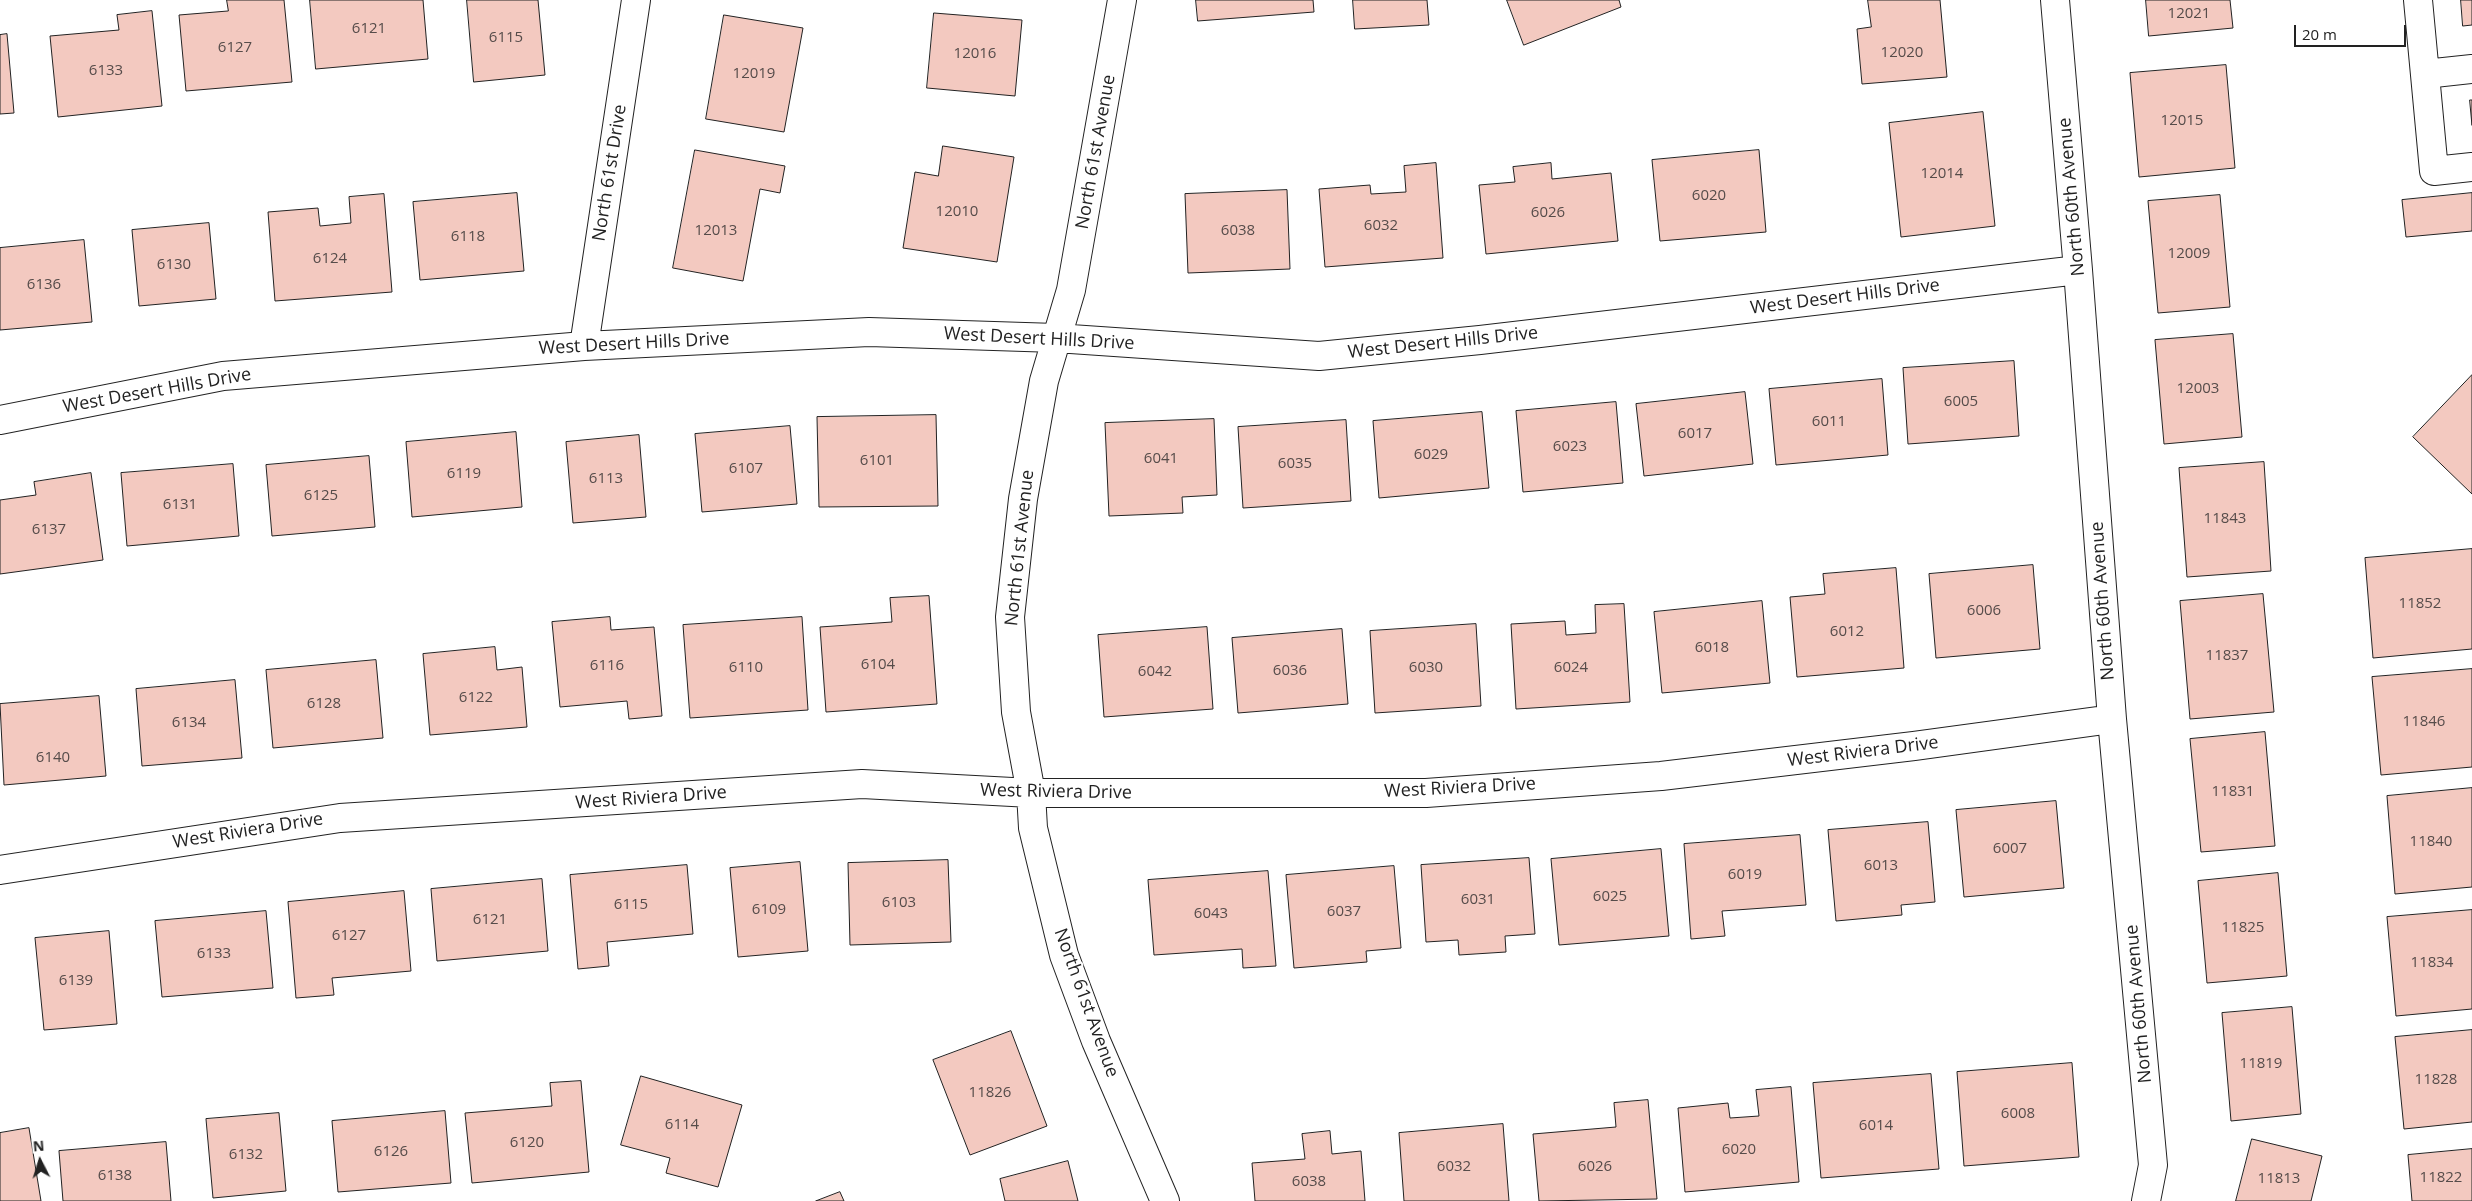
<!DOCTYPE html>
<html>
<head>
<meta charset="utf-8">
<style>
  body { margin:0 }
  #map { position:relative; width:2472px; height:1201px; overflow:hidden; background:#fff; font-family:"Open Sans",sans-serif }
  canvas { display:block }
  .north { position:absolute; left:15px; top:1136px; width:50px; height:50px; -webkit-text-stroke:4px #fff; paint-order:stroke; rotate:355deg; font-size:14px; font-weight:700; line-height:20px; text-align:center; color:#222 }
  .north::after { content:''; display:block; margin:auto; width:18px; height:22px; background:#222; clip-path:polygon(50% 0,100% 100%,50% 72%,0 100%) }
  .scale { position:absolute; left:2294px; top:25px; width:112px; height:22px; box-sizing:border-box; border:2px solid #222; border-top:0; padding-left:6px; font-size:15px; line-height:18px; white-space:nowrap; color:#222; -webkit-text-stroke:4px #fff; paint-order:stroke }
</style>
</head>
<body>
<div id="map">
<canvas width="2472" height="1201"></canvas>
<div class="north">N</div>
<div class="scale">20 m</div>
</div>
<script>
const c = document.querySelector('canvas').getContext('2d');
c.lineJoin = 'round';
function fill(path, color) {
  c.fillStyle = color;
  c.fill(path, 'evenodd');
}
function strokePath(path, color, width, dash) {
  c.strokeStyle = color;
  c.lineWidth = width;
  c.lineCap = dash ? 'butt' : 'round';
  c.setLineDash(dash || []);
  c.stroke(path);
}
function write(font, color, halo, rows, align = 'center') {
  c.font = font + ' "Open Sans",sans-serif';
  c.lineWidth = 4;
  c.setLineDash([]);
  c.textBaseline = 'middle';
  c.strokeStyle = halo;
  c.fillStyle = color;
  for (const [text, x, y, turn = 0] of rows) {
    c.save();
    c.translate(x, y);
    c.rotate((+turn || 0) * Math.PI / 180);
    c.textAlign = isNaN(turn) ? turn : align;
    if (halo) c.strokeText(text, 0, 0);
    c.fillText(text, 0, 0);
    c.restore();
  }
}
const building = new Path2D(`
  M227 0H284L292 82 186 91 179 15 228 11Z
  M310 0H423L428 59 316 69Z
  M467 0H538L545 75 474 82Z
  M1196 0H1313L1314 12 1198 21Z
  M1353 0H1427L1429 25 1355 29Z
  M1507 0H1619L1621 7 1524 45Z
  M1868 0H1940L1947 77 1862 84 1857 29 1871 27Z
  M2146 0H2230L2233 28 2149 36Z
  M2461 0H2472V25L2463 26Z
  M152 11 162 106 58 117 50 36 119 30 117 15Z
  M934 13 1022 20 1015 96 927 88Z
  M724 15 803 28 784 132 706 119Z
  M7 34 14 113 0 114V35Z
  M2226 65 2235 168 2139 177 2130 73Z
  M2470 100H2472V125Z
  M1983 112 1995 226 1901 237 1889 123Z
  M943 146 1014 157 997 262 903 248 915 172 938 176Z
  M695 150 785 166 780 193 760 189 743 281 673 268Z
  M1759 150 1766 232 1660 241 1652 160Z
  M1436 163 1443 258 1325 267 1319 189 1370 185 1371 194 1406 192 1404 166Z
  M1551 163 1552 179 1611 173 1618 241 1486 254 1479 185 1515 182 1513 167Z
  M1287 190 1290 269 1188 273 1185 194Z
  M517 193 524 271 420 280 413 202Z
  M2472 193V231L2406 237 2402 200Z
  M384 194 392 292 275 301 268 212 318 208 320 226 351 223 349 197Z
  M2220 195 2230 307 2158 313 2148 201Z
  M209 223 216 299 139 306 132 230Z
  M84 240 92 322 0 330V248Z
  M2233 334 2242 437 2164 444 2155 340Z
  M2014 361 2019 436 1908 444 1903 368Z
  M2472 375V494L2413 437Z
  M1882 379 1888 455 1776 465 1769 389Z
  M1745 392 1753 464 1644 476 1636 404Z
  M1616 402 1623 483 1523 492 1516 411Z
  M1482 412 1489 488 1379 498 1373 421Z
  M936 415 938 506 819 507 817 417Z
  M1214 419 1217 495 1182 497 1183 513 1109 516 1105 423Z
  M1346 420 1351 501 1243 508 1238 427Z
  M790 426 797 504 702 512 695 434Z
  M516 432 522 507 412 517 406 442Z
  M639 435 646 517 573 523 566 442Z
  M369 456 375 527 272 536 266 465Z
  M2264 462 2271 571 2187 577 2179 468Z
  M233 464 239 536 127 546 121 473Z
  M91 473 103 560 0 574V500L36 495 34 482Z
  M2472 549V649L2373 658 2365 558Z
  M2033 565 2040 649 1936 658 1929 574Z
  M1896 568 1904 668 1797 677 1790 597 1825 594 1823 574Z
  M2263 594 2274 712 2190 719 2180 601Z
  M929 596 937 704 826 712 820 627 892 622 890 598Z
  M1762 601 1770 683 1662 693 1654 612Z
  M1624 604 1630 702 1516 709 1511 624 1565 621 1566 635 1596 633 1595 605Z
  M610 617 611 630 654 627 662 716 629 719 627 701 560 707 552 622Z
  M802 617 808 710 690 718 683 625Z
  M1476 624 1481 706 1375 713 1370 631Z
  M1207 627 1213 709 1104 717 1098 635Z
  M1342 629 1348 704 1238 713 1232 638Z
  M495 647 497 670 522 667 527 727 430 735 423 654Z
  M376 660 383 738 273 748 266 670Z
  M2472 669V767L2381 775 2372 677Z
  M235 680 242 758 142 766 136 689Z
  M99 696 106 776 4 785 0 704Z
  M2265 732 2275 846 2201 852 2190 739Z
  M2472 788V887L2395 894 2387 796Z
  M2056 801 2064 888 1964 897 1956 810Z
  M1928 822 1935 902 1901 905 1902 915 1836 921 1828 830Z
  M1800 835 1806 905 1722 911 1725 936 1691 939 1684 844Z
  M1661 849 1669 936 1559 945 1551 859Z
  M1529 858 1535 934 1505 936 1506 952 1459 955 1458 940 1426 942 1421 865Z
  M948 860 951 942 850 945 848 863Z
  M800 862 808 951 738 957 730 868Z
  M687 865 693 934 607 942 609 966 578 969 570 875Z
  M1394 866 1401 948 1366 951 1367 962 1294 968 1286 875Z
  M1268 871 1276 966 1243 968 1242 949 1154 955 1148 880Z
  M2278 873 2287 976 2207 983 2198 881Z
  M542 879 548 951 437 961 431 889Z
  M404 891 411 971 332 978 334 995 296 998 288 902Z
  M2472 910V1009L2396 1016 2387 917Z
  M266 911 273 988 162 997 155 921Z
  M109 931 117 1024 44 1030 35 938Z
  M2292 1007 2301 1114 2231 1121 2222 1013Z
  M2472 1030V1122L2404 1129 2395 1037Z
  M1011 1031 1047 1126 970 1155 933 1060Z
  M2072 1063 2079 1157 1964 1166 1957 1072Z
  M1931 1074 1939 1169 1821 1178 1813 1083Z
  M641 1076 742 1105 718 1187 666 1173 670 1158 621 1145Z
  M581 1081 589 1172 472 1183 465 1113 552 1106 550 1083Z
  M1791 1087 1799 1182 1685 1192 1678 1108 1728 1103 1730 1118 1759 1116 1756 1090Z
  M1648 1100 1657 1199 1539 1201 1533 1134 1616 1127 1614 1103Z
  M445 1111 451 1183 338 1192 332 1121Z
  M279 1113 286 1191 213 1198 206 1119Z
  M1503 1124 1509 1201H1404L1399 1133Z
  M29 1128 41 1201H0V1133Z
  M1330 1131 1332 1154 1361 1151 1365 1201H1255L1252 1163 1305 1159 1302 1134Z
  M2252 1139 2322 1156 2311 1201H2236Z
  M166 1142 171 1201H63L59 1151Z
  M2472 1149V1201H2412L2408 1155Z
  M1068 1161 1078 1201H1005L1000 1179Z
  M840 1192 844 1201H816Z`);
const minor = new Path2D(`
  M1122 0 1071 290 1044 381 1023 499 1010 617 1016 712 1031 793 1033 828 1064 955 1096 1041 1165 1201
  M2055 0 2078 270 2112 719 2153 1165 2146 1201
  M2418 0 2434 171 2472 167
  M2425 74 2472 69
  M584 346 636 0
  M0 420 223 376 584 346 869 332 1056 338 1319 356 1480 340 2078 270
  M0 870 340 818 862 784 1031 793H1426L1661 776 1914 746 2112 719`);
const numberNames = [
  ["12021",2189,14],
  ["6121",369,29],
  ["6115",506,38],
  ["6127",235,48],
  ["12020",1902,53],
  ["12016",975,54],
  ["6133",106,71],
  ["12019",754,74],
  ["12015",2182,121],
  ["12014",1942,174],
  ["6020",1709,196],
  ["12010",957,212],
  ["6026",1548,213],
  ["6032",1381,226],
  ["12013",716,231],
  ["6038",1238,231],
  ["6118",468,237],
  ["12009",2189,254],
  ["6124",330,259],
  ["6130",174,265],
  ["6136",44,285],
  ["12003",2198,389],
  ["6005",1961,402],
  ["6011",1829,422],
  ["6017",1695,434],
  ["6023",1570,447],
  ["6029",1431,455],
  ["6041",1161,459],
  ["6101",877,461],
  ["6035",1295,464],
  ["6107",746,469],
  ["6119",464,474],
  ["6113",606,479],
  ["6125",321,496],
  ["6131",180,505],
  ["11843",2225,519],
  ["6137",49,530],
  ["11852",2420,604],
  ["6006",1984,611],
  ["6012",1847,632],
  ["6018",1712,648],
  ["11837",2227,656],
  ["6104",878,665],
  ["6116",607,666],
  ["6110",746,668],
  ["6030",1426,668],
  ["6024",1571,668],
  ["6036",1290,671],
  ["6042",1155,672],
  ["6122",476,698],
  ["6128",324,704],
  ["11846",2424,722],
  ["6134",189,723],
  ["6140",53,758],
  ["11831",2233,792],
  ["11840",2431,842],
  ["6007",2010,849],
  ["6013",1881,866],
  ["6019",1745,875],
  ["6025",1610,897],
  ["6031",1478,900],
  ["6103",899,903],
  ["6115",631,905],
  ["6109",769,910],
  ["6037",1344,912],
  ["6043",1211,914],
  ["6121",490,920],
  ["11825",2243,928],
  ["6127",349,936],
  ["6133",214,954],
  ["11834",2432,963],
  ["6139",76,981],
  ["11819",2261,1064],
  ["11828",2436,1080],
  ["11826",990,1093],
  ["6008",2018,1114],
  ["6114",682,1125],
  ["6014",1876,1126],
  ["6120",527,1143],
  ["6020",1739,1150],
  ["6126",391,1152],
  ["6132",246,1155],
  ["6032",1454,1167],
  ["6026",1595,1167],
  ["6138",115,1176],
  ["11822",2441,1178],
  ["11813",2279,1179],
  ["6038",1309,1182]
];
const streetNames = [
  ["North 61st Avenue",1096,152,-80],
  ["North 61st Drive",610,173,-81],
  ["North 60th Avenue",2072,197,-95],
  ["West Desert Hills Drive",1845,297,-7],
  ["West Desert Hills Drive",1039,339,3],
  ["West Desert Hills Drive",1443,343,-6],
  ["West Desert Hills Drive",634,344,-3],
  ["West Desert Hills Drive",157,391,-10],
  ["North 61st Avenue",1020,548,-84],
  ["North 60th Avenue",2103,601,-94],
  ["West Riviera Drive",1863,752,-7],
  ["West Riviera Drive",1460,788,-3],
  ["West Riviera Drive",1056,792,1],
  ["West Riviera Drive",651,798,-4],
  ["West Riviera Drive",248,831,-9],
  ["North 61st Avenue",1086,1003,70],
  ["North 60th Avenue",2139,1004,-95]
];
fill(building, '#f3c9c0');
strokePath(building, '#222', 1);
strokePath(minor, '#222', 30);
strokePath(minor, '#fff', 28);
write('15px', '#564c4a', null, numberNames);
write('18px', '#222', '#fff', streetNames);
</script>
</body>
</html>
